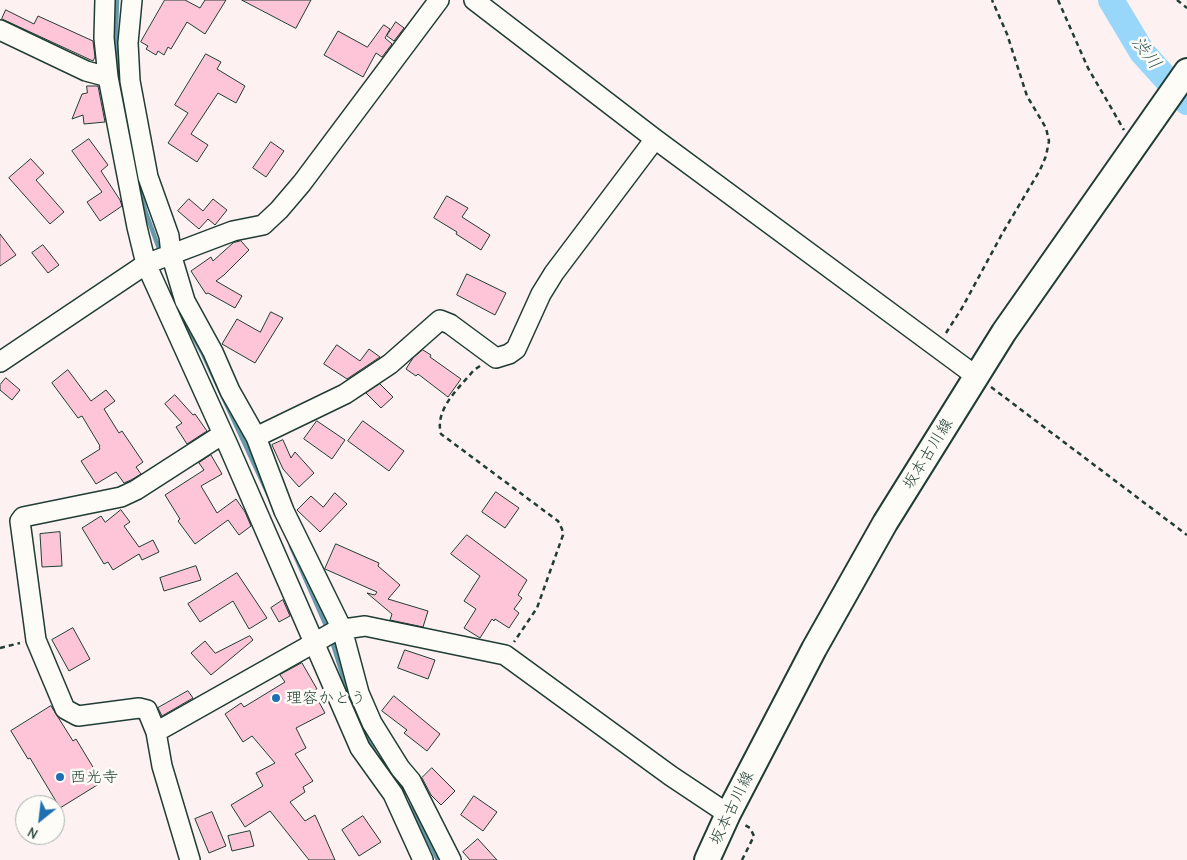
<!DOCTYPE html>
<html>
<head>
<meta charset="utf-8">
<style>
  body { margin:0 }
  #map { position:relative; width:1187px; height:860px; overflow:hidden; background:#fdf1f1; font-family:"Comic Neue",sans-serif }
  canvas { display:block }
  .north { position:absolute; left:15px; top:795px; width:50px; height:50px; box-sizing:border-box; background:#fdfcf7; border:1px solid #a4b0a9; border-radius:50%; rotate:209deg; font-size:14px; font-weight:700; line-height:20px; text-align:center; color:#1f3d34 }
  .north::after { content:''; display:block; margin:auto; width:18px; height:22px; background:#1f6fb2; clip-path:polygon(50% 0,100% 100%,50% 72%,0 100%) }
</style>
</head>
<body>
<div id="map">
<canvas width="1187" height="860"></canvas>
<div class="north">N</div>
</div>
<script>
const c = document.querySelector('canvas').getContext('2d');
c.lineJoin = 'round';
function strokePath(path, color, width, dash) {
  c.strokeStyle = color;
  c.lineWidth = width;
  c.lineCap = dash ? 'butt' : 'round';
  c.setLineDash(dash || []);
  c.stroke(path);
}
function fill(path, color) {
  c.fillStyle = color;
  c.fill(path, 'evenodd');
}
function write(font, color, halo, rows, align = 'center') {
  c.font = font + ' "Comic Neue","Klee One",sans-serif';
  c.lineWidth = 5;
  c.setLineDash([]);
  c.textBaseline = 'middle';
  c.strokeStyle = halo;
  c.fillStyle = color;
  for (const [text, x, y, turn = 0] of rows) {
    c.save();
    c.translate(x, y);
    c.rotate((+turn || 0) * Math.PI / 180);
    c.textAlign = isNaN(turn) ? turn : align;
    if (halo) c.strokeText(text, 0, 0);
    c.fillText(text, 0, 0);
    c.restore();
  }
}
const stream = new Path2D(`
  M117 0 116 30 119 85
  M137 180 146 213 161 254
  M183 315 189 329 203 354 269 496
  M291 546 328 630
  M331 638 354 711
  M363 732 379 760
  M406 802 418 820 438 860`);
const river = new Path2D(`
  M1111 0 1142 52 1187 102`);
const building = new Path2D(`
  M165 0H185L200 8 205 0H226L205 34 187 22 171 49 168 47 164 55 158 51 156 55 146 49 148 46 141 42Z
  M242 0H311L296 28Z
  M6 10 34 24 38 16 93 41 95 57 93 61 2 19Z
  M396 22 404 28 394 41 387 36Z
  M384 25 390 29 385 38 392 44 382 57 376 53 363 77 324 55 338 31 367 47Z
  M206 54 221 62 217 69 245 86 236 103 218 93 191 134 208 145 197 162 168 143 188 113 175 105Z
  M87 86H98L105 122 84 124 83 115 72 119 82 94 87 93Z
  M89 139 108 165 101 171 120 200 122 206 100 221 87 202 102 192 72 151Z
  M271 142 284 151 266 177 253 168Z
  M31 159 44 173 36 180 64 212 50 224 9 178Z
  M447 196 468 208 462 217 490 235 481 250 456 234 457 232 434 218Z
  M189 199 203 211 213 199 227 210 215 225 208 219 199 229 178 211Z
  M0 234 16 255 0 266Z
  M241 241 249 250 224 275 216 281 242 296 235 308 208 293 206 294 191 271 211 257 213 261 233 243Z
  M43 245 59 265 48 273 32 253Z
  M467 274 506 293 495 315 457 295Z
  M271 312 283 318 255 363 222 344 237 319 260 332Z
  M337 345 360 361 369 349 380 357 347 379 324 364Z
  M423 350 431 355 430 357 461 379 448 397 418 374 416 376 406 369 413 358Z
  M68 370 91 401 106 390 115 401 104 409 119 433 122 431 143 462 136 467 141 474 131 480 124 483 116 472 96 484 81 461 100 449 99 447 100 446 82 416 78 418 52 383Z
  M6 378 20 390 12 400 0 390V385Z
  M380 384 393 397 381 408 366 393Z
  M175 395 193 415 195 414 207 431 187 444 176 427 182 423 165 404Z
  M317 421 345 440 332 459 304 439Z
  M363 421 404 451 389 471 348 441Z
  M283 440 291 458 295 452 314 473 299 487 283 469 272 445Z
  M211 455 222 474 201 486 217 513 236 499 245 512 251 526 239 535 228 520 195 544 178 521 180 519 165 495 204 470 199 463Z
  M496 492 519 508 505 528 482 512Z
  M335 493 347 504 320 532 297 510 311 496 323 507Z
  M121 510 130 522 124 526 139 547 153 540 159 552 142 560 139 554 113 570 108 562 104 564 82 528 101 516 105 522Z
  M60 532 62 566 42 567 40 534Z
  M467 535 527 580 518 595 522 598 514 609 519 613 509 628 495 619 494 621 492 619 480 638 464 628 476 609 464 601 480 576 451 554Z
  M336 544 379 563 378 566 400 585 388 599 428 611 423 627 390 620 392 614 367 593 375 595 377 592 325 569Z
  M196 566 201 580 164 591 160 578Z
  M237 573 267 618 249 629 233 601 200 622 188 604Z
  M283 600 290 616 279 622 271 608Z
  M73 628 90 659 69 671 52 640Z
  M250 636 253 640 211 675 191 653 205 641 215 653Z
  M405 650 435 660 428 679 398 668Z
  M302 663 317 689 313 691 325 713 296 728 306 748 295 754 313 781 303 787 305 792 290 802 305 821 315 815 335 860H309L270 811 245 827 231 805 263 786 256 773 275 763 252 736 243 742 225 714 241 703 244 707 285 682 280 675Z
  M188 691 193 698 162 716 158 708Z
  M394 696 440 734 427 751 404 733 407 730 382 711Z
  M51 706 73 741 76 739 102 782 60 808 30 758 28 759 11 731Z
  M432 768 455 791 441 805 431 795 422 778Z
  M474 796 497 812 483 831 461 815Z
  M212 812 226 846 209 853 195 819Z
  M363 816 381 842 359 856 342 830Z
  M250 831 254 846 232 851 228 836Z
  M478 839 497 860H470L463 852Z`);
const path = new Path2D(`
  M1058 0 1088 68 1124 130
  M1177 0 1187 8
  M946 333 962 308 1002 234 1040 170 1046 156 1049 141 1046 128 1027 96 1007 34 992 0
  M480 366 474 370C460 387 434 409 441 434L558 521 562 529 563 535 537 608 514 642
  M991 387 1187 535
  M0 648 20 643
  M742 860 754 836 750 828 743 824`);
const minor = new Path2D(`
  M105 0 104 38 108 77 137 227 146 264 228 445 360 748 393 794 423 860
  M132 0 128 43 130 81 148 177 169 236 171 254 185 301 213 352 230 391 256 437 284 511 342 629 359 693 372 723 400 768 411 781 451 860
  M474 0 655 139 976 376
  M0 30 86 71 108 77
  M0 362 146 264 233 231 263 225 279 210 302 183 439 0
  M256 437 345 394 390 364 440 320 450 324 496 358 509 354 516 349 541 294 554 273 655 139
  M156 732 147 710 139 708 78 716 65 709 36 640 20 521 23 517 121 497 136 490 223 434
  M190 860 162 766 156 732 337 630 365 626 505 655 671 776 728 814`);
const major = new Path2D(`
  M707 860 728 814 814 649 885 523 1004 332 1187 71`);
const markers = [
  [276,698,5,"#1f6fb2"],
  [60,777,5,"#1f6fb2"]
];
const streetNames = [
  ["坂本古川線",928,454,-58],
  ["坂本古川線",732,808,-64]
];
const poiNames = [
  ["理容かとう",286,698],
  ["西光寺",70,777]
];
const waterNames = [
  ["渋川",1146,53,53]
];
strokePath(stream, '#6899ab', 4.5);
strokePath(river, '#98d7fa', 26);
fill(building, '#fec5d8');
strokePath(building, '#1f3d34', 1);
strokePath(minor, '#1f3d34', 22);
strokePath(major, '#1f3d34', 28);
strokePath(path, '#1f3d34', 2.5, [5, 4]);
strokePath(minor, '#fdfcf7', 19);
strokePath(major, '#fdfcf7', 24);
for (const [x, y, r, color] of markers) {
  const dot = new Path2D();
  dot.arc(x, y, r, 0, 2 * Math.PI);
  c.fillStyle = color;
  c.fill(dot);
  strokePath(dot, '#fdfcf7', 2);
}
write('16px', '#1f3d34', '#fdfcf7', streetNames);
write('16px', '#1f3d34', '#fdfcf7', poiNames, 'left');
write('italic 18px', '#375c5c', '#fdfcf7', waterNames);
</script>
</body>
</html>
